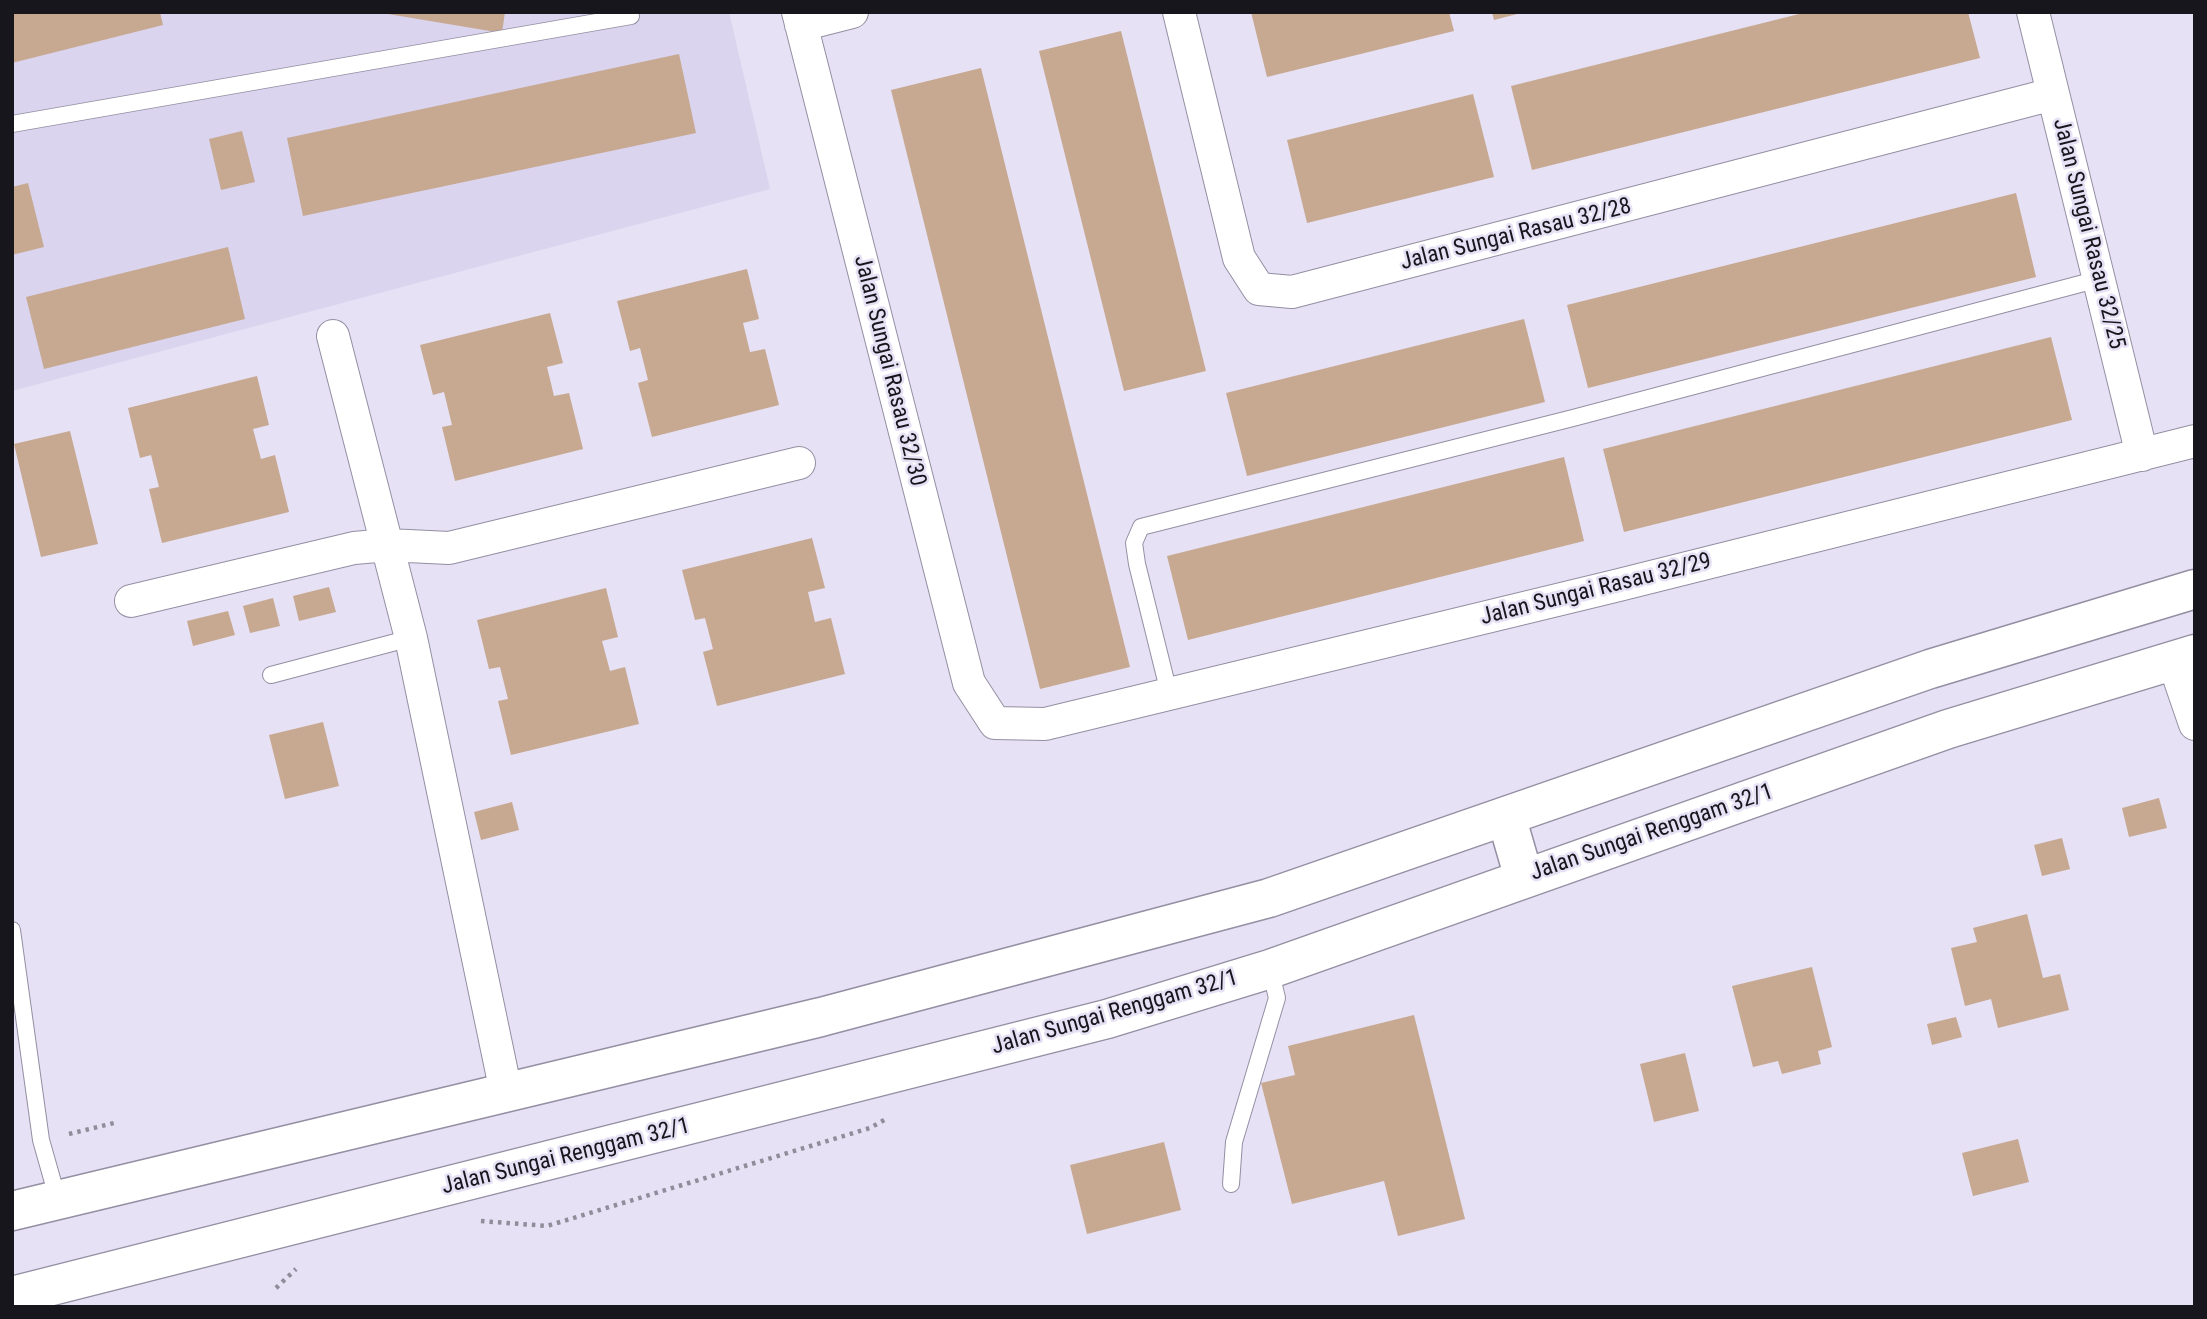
<!DOCTYPE html>
<html>
<head>
<meta charset="utf-8">
<style>
  body { margin:0 }
  #map { position:relative; width:2207px; height:1319px; overflow:hidden; background:#e6e1f5; font-family:"Roboto Condensed",sans-serif }
  canvas { display:block }
  .frame { position:absolute; inset:0; border:14px solid #18161d; pointer-events:none }
</style>
</head>
<body>
<div id="map">
<canvas width="2207" height="1319"></canvas>
<div class="frame"></div>
</div>
<script>
const c = document.querySelector('canvas').getContext('2d');
c.lineJoin = 'round';
function fill(path, color) {
  c.fillStyle = color;
  c.fill(path, 'evenodd');
}
function strokePath(path, color, width, dash) {
  c.strokeStyle = color;
  c.lineWidth = width;
  c.lineCap = dash ? 'butt' : 'round';
  c.setLineDash(dash || []);
  c.stroke(path);
}
function write(font, color, halo, rows, align = 'center') {
  c.font = font + ' "Roboto Condensed",sans-serif';
  c.lineWidth = 5;
  c.setLineDash([]);
  c.textBaseline = 'middle';
  c.strokeStyle = halo;
  c.fillStyle = color;
  for (const [text, x, y, turn = 0] of rows) {
    c.save();
    c.translate(x, y);
    c.rotate((+turn || 0) * Math.PI / 180);
    c.textAlign = isNaN(turn) ? turn : align;
    if (halo) c.strokeText(text, 0, 0);
    c.fillText(text, 0, 0);
    c.restore();
  }
}
const built = new Path2D(`
  M12 12H729L770 189 12 391Z`);
const building = new Path2D(`
  M12 12H160L163 25 12 63Z
  M376 12H505L502 33Z
  M1251 12H1449L1454 31 1267 77Z
  M1492 12H1521V13L1494 20Z
  M1807 12H1968L1980 58 1532 170 1511 86Z
  M1121 31 1206 371 1124 391 1039 51Z
  M679 54 696 133 303 216 287 138Z
  M981 68 1130 667 1040 689 891 90Z
  M1473 94 1494 177 1307 223 1287 140Z
  M242 131 255 182 221 190 209 139Z
  M28 183 44 247 12 255V187Z
  M2016 193 2036 277 1588 388 1567 305Z
  M228 247 245 319 44 369 26 297Z
  M747 269 759 319 743 323 750 352 765 349 779 405 652 437 638 383 648 380 640 348 630 351 617 301Z
  M550 313 563 363 547 367 554 396 569 393 583 449 455 481 442 427 452 425 444 392 433 395 420 345Z
  M1524 319 1545 402 1247 476 1226 393Z
  M2051 337 2072 420 1624 532 1603 449Z
  M257 376 269 425 253 429 261 459 275 455 289 512 162 543 149 489 159 487 151 455 140 458 128 408Z
  M70 431 98 544 41 557 14 444Z
  M1564 457 1584 541 1188 640 1167 556Z
  M812 538 825 588 808 592 815 622 831 618 845 674 717 706 703 652 713 649 705 618 695 620 682 570Z
  M329 587 336 612 299 621 293 596Z
  M606 588 618 637 602 641 610 671 625 667 639 724 511 755 498 701 508 699 500 667 489 669 477 620Z
  M273 598 280 626 250 633 243 606Z
  M228 611 235 635 193 646 187 621Z
  M323 722 339 786 285 799 269 735Z
  M2159 798 2167 828 2129 837 2122 808Z
  M512 802 519 830 481 840 474 812Z
  M2062 838 2070 869 2042 876 2034 845Z
  M2027 914 2043 978 2060 974 2069 1010 1998 1028 1991 999 1965 1006 1951 948 1977 942 1973 928Z
  M1812 967 1832 1047 1818 1051 1821 1064 1782 1074 1778 1061 1753 1067 1732 986Z
  M1414 1015 1465 1219 1398 1236 1384 1181 1292 1204 1261 1083 1295 1075 1288 1046Z
  M1956 1017 1962 1037 1932 1045 1927 1024Z
  M1685 1053 1699 1111 1654 1122 1640 1064Z
  M2018 1139 2029 1182 1973 1196 1962 1153Z
  M1164 1142 1181 1210 1087 1234 1070 1165Z`);
const path = new Path2D(`
  M69 1134 114 1123
  M481 1221 547 1226 870 1128 886 1119
  M276 1288 296 1269`);
const service = new Path2D(`
  M12 124 631 16
  M271 675 411 638
  M1169 693 1137 564 1134 543 1141 527 1573 418 2099 279
  M12 930 41 1140 58 1200
  M1231 1184 1234 1142 1277 998 1270 969`);
const minor = new Path2D(`
  M798 12 969 683 995 723 1045 724 1615 586 2195 441
  M1179 12 1239 258 1259 289 1292 292 2053 94
  M2033 12 2142 455
  M801 25 852 12
  M333 336 411 638 506 1092
  M131 601 354 548 388 545 449 548 799 463
  M2173 660 2195 724`);
const secondary = new Path2D(`
  M1506 816 1524 878
  M12 1211 821 1017 1269 898 1930 669 2195 589
  M12 1296 1107 1019 1270 969 1948 729 2195 654`);
const streetNames = [
  ["Jalan Sungai Rasau 32/25",2088,234,76],
  ["Jalan Sungai Rasau 32/28",1516,235,-14],
  ["Jalan Sungai Rasau 32/30",889,371,76],
  ["Jalan Sungai Rasau 32/29",1596,590,-14],
  ["Jalan Sungai Renggam 32/1",1652,833,-19],
  ["Jalan Sungai Renggam 32/1",1115,1013,-16],
  ["Jalan Sungai Renggam 32/1",566,1157,-14]
];
fill(built, '#dad4ee');
fill(building, '#c7a891');
strokePath(service, '#948fa2', 18);
strokePath(minor, '#948fa2', 34);
strokePath(secondary, '#948fa2', 41);
strokePath(path, '#908c9a', 4.5, [3.5, 5]);
strokePath(service, '#fff', 16);
strokePath(minor, '#fff', 32);
strokePath(secondary, '#fff', 38);
write('23px', '#18161d', '#e6e1f5', streetNames);
</script>
</body>
</html>
